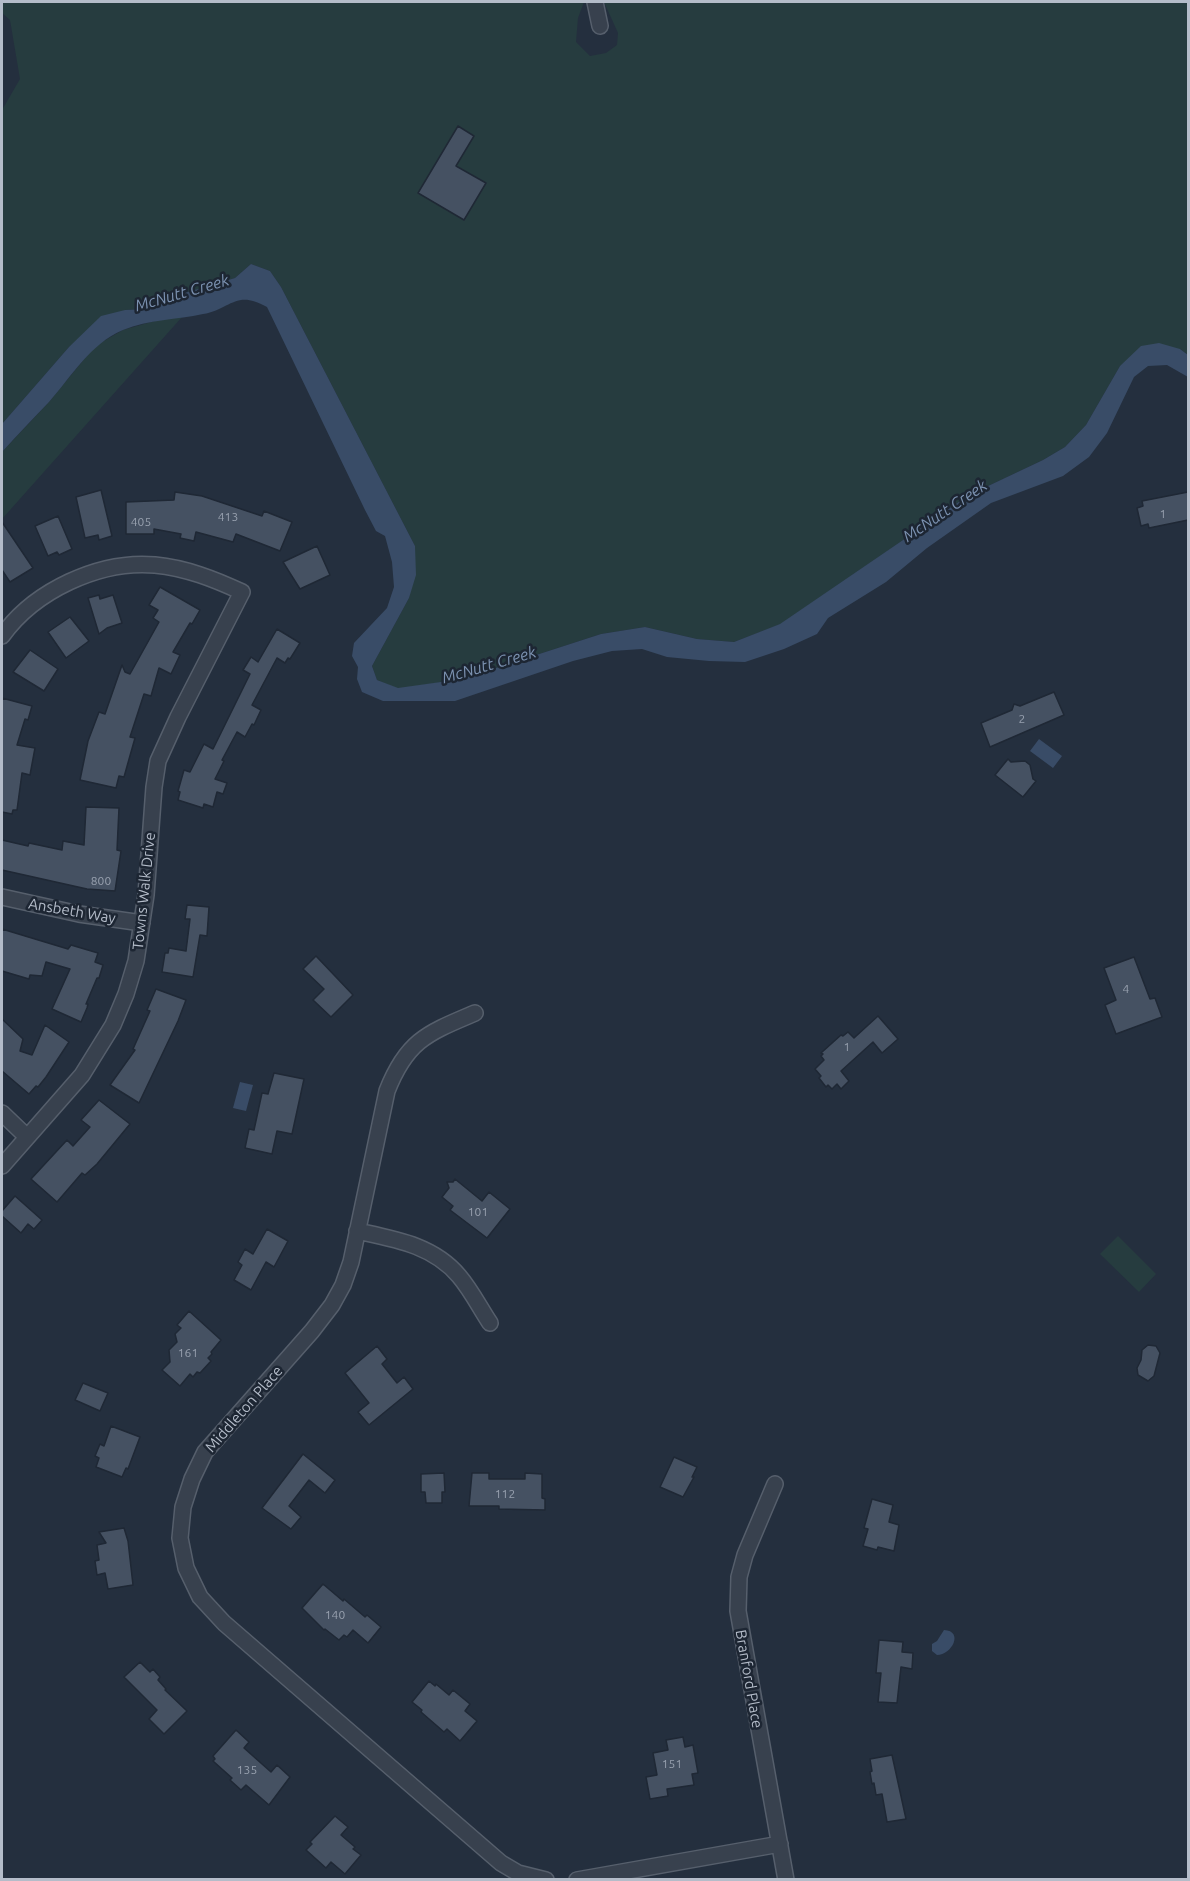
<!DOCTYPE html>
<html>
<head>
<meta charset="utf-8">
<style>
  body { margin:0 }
  #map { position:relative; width:1190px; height:1881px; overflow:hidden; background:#242f3e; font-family:Ubuntu,sans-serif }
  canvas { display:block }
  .frame { position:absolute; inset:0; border:3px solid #b4bcc9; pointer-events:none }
</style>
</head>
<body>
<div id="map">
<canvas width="1190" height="1881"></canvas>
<div class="frame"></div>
</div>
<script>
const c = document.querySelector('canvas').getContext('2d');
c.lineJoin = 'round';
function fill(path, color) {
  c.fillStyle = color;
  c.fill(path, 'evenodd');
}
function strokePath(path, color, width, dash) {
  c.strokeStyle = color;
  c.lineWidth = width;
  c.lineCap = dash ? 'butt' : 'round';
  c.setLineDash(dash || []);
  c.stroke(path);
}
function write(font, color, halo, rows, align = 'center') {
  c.font = font + ' Ubuntu,sans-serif';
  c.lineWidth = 5;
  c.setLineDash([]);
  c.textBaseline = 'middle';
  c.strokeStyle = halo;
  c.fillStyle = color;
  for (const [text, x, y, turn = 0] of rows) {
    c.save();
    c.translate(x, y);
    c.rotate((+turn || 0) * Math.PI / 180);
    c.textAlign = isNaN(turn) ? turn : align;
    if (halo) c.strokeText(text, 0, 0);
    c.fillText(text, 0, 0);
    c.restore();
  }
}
const green = new Path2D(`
  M2 2H584L578 18 576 42 590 56 606 53 617 45 618 33 604 2H1188V355L1180 349 1120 366 1086 425 1065 447 1043 460 969 495 781 624 734 642 697 639 645 627 601 634 462 679 398 689 377 680 372 666 409 598 415 546 281 287 270 271 251 264 235 278 171 297 148 309 125 310 69 347 2 424V110L20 79 10 20 2 13Z
  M182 317 2 519V452L49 402 95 346 123 330 165 318Z
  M1118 1236 1156 1274 1139 1292 1100 1254Z`);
const water = new Path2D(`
  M251 264 270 271 281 287 415 546 416 575 409 598 372 666 377 680 398 688 462 679 601 634 645 627 697 639 734 642 780 624 969 495 1043 460 1065 447 1086 425 1120 366 1141 346 1159 343 1180 349 1188 355V377L1167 365 1148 366 1134 377 1107 433 1089 457 1063 476 991 503 927 548 886 582 828 618 817 634 784 649 745 662 709 661 667 657 642 649 612 651 573 661 455 701H383L362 692 357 679 358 667 352 656 354 643 387 608 394 587 392 562 385 536 376 531 365 510 267 307C236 289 231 309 203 314 177 320 149 319 123 330 90 344 72 376 49 402 33 419 17 435 2 452V424L69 347 101 316 125 310 149 309 171 297 235 278Z
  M1039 739 1062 756 1053 768 1030 751Z
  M240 1082 253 1085 246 1111 233 1108Z
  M944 1630C964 1631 952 1655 937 1655L932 1651V1644L937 1641Z`);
const building = new Path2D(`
  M458 126 474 136 456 166 486 183 464 220 418 193Z
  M101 490 112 536 99 540 98 535 85 538 76 497Z
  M175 492 202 496 262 516 264 511 292 522 280 551 236 534 233 542 196 532 194 541 180 538 181 534 154 529V534H126V502L174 500Z
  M1188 492V520L1149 528 1148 524 1141 526 1137 508 1143 506 1142 501Z
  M58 516 72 549 59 555 57 552 48 556 35 526Z
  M2 522 33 568 10 582 2 570Z
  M317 546 330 575 300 589 283 562Z
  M160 587 200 610 192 624 190 623 173 652 180 655 171 674 159 668 151 696 144 694 130 737 135 738 124 777 119 776 116 788 80 780 88 741 99 712 105 714 122 665 125 672 130 674 159 622 153 618 158 610 149 605Z
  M99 595 100 599 113 595 122 623 107 628 99 634 88 598Z
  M70 617 89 641 66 658 48 632Z
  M277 629 300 643 290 659 288 658 285 663 277 658 252 705 261 710 254 725 252 724 245 737 237 732 222 760 224 761 215 779 227 783 223 794 217 792 213 807 204 804 203 808 178 800 180 792 178 791 184 770 190 772 204 744 213 749 250 674 243 670 251 657 258 662Z
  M30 650 58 669 44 691 13 672Z
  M1054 692 1064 715 990 747 981 723 1012 710 1014 704 1020 706Z
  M2 698 32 706 28 720 25 719 17 745 35 748 30 775 22 773 17 810H13L12 814 2 812Z
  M1008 759 1011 762 1025 761 1030 765 1033 779 1036 781 1023 797 995 775Z
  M86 807 119 808 117 850 121 851 115 891 87 889 2 870V840L28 846 29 843 62 850 63 841 84 845Z
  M187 905 209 907 207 936 200 935 193 977 162 972 165 953H168L169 948 186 951 190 919H185Z
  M2 929 68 949 71 945 98 953 95 962 103 965 99 978H97L86 1004H88L87 1008 81 1022 52 1009 70 969 46 962 42 976 30 975 29 979 2 971Z
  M316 956 353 995 331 1017 313 1000 324 989 303 969Z
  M1134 957 1150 999 1155 998 1162 1017 1116 1034 1105 1005 1116 1000 1104 968Z
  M156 989 186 1000 178 1021 139 1103 110 1085 135 1050 133 1049 150 1011 147 1010Z
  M878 1016 898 1039 882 1053 873 1042 841 1071 849 1081 841 1089 837 1084 832 1089 828 1085 826 1087 819 1078 821 1076 815 1069 824 1060 821 1056 823 1054 821 1053 841 1035 843 1036 848 1032 854 1038Z
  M2 1019 23 1039 20 1051 32 1055 45 1025 69 1042 46 1077 38 1087 36 1086 29 1094 2 1071Z
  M274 1073 304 1079 292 1134 277 1131 272 1154 245 1148 249 1129 254 1130 262 1093 268 1094Z
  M99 1100 130 1124 97 1164 85 1175 82 1173 57 1202 31 1179 67 1140 73 1146 90 1127 81 1120Z
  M455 1179 482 1201 489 1192 510 1209 487 1238 450 1210 453 1206 442 1197 449 1188 447 1182H453Z
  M15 1196 42 1220 34 1229 28 1224 21 1233 2 1216V1211Z
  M267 1229 288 1241 274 1267 266 1262 251 1290 234 1280 242 1265 238 1262 245 1249 253 1254Z
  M189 1311 221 1340 211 1352 212 1354 208 1358 211 1361 200 1373 197 1372 193 1377 190 1374 180 1386 162 1370 170 1362 169 1350 177 1342 175 1334 181 1328 177 1325Z
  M1148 1345 1156 1346 1160 1353 1154 1376 1148 1381 1138 1375 1137 1368 1141 1360 1142 1350Z
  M377 1346 387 1359 382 1364 397 1383 404 1377 413 1389 369 1425 358 1412 369 1403 345 1373Z
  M83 1383 108 1393 100 1411 75 1400Z
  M111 1426 140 1437 128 1469 126 1468 122 1477 96 1467 99 1458 95 1456 100 1444 104 1446Z
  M303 1454 335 1480 325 1493 309 1480 289 1506 301 1517 291 1529 262 1508Z
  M674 1457 697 1467 692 1477H694L683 1497 660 1487Z
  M444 1473 445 1492H442V1503H426L425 1492H421V1474Z
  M472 1473H489V1479H525V1473L542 1474V1498L545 1499V1510L499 1509V1506H469Z
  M872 1499 893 1505 889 1522 899 1525 894 1551 878 1547 877 1550 863 1546 868 1529 864 1528Z
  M124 1528 128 1541 133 1585 108 1589 105 1573 97 1575 95 1561 99 1560 97 1545 106 1543 99 1532Z
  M323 1584 343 1601 344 1599 365 1617 367 1615 381 1627 368 1643 353 1630 347 1637 344 1635 339 1640 325 1629 324 1630 302 1608Z
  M879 1640 903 1642 902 1652 913 1653 912 1669 901 1667 897 1703 878 1702 881 1673H876Z
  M140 1662 150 1672 153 1669 160 1677 158 1680 166 1689 165 1690 187 1711 164 1734 149 1719 157 1710 124 1677Z
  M429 1681 435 1686 436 1684 449 1695 453 1690 470 1704 465 1711 477 1721 460 1741 447 1729 444 1732 421 1712 422 1710 412 1702Z
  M236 1730 249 1742 244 1748 271 1772 277 1765 290 1777 269 1805 246 1785 241 1790 230 1780 232 1778 213 1761 215 1759 213 1756Z
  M683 1737 685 1747 693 1745 698 1773 692 1774 694 1785 667 1789 668 1796 650 1799 646 1777 657 1775 653 1753 668 1750 666 1740Z
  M892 1755 906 1819 887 1822 882 1794 876 1795 874 1783 872 1784 870 1772 872 1771 870 1759Z
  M335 1816 348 1827 341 1835 355 1847 353 1849 361 1855 345 1874 331 1862 326 1868 306 1850 312 1844 310 1842Z`);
const street = new Path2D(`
  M595 2 600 26
  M2 636C34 591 99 560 155 565 186 568 214 579 242 592L178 717 158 761 154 787 146 895 136 961 126 994 113 1025 82 1075 2 1166
  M2 897 79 914 142 923
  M475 1013C428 1033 407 1040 387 1091L351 1262 343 1285 332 1305 312 1331 205 1452 192 1479 183 1507 180 1538 186 1568 200 1597 224 1623 501 1863 518 1873 546 1880
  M2 1113 27 1137
  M357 1231C394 1239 433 1245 459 1276 471 1290 480 1308 490 1323
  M775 1484 745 1555 739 1577 738 1611 786 1880
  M577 1880 780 1844`);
const numberNames = [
  ["1",1163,514],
  ["413",228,517],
  ["405",141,522],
  ["2",1022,719],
  ["800",101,881],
  ["4",1126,989],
  ["1",847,1047],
  ["101",478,1212],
  ["161",188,1353],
  ["112",505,1494],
  ["140",335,1615],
  ["151",672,1764],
  ["135",247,1770]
];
const streetNames = [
  ["Towns Walk Drive",144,891,-84],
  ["Ansbeth Way",72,911,10],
  ["Middleton Place",244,1409,-49],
  ["Branford Place",749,1679,80]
];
const waterNames = [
  ["McNutt Creek",182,293,-16],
  ["McNutt Creek",945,511,-34],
  ["McNutt Creek",489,665,-16]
];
fill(green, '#263c3f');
fill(water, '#394c67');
fill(building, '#455162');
strokePath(building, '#1f2835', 1.5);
strokePath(street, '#565f6c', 18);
strokePath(street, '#38414e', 15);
write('12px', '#98a1af', null, numberNames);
write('15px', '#b4bcc9', '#1d2633', streetNames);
write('italic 16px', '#7c92b1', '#1d2633', waterNames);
</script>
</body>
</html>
